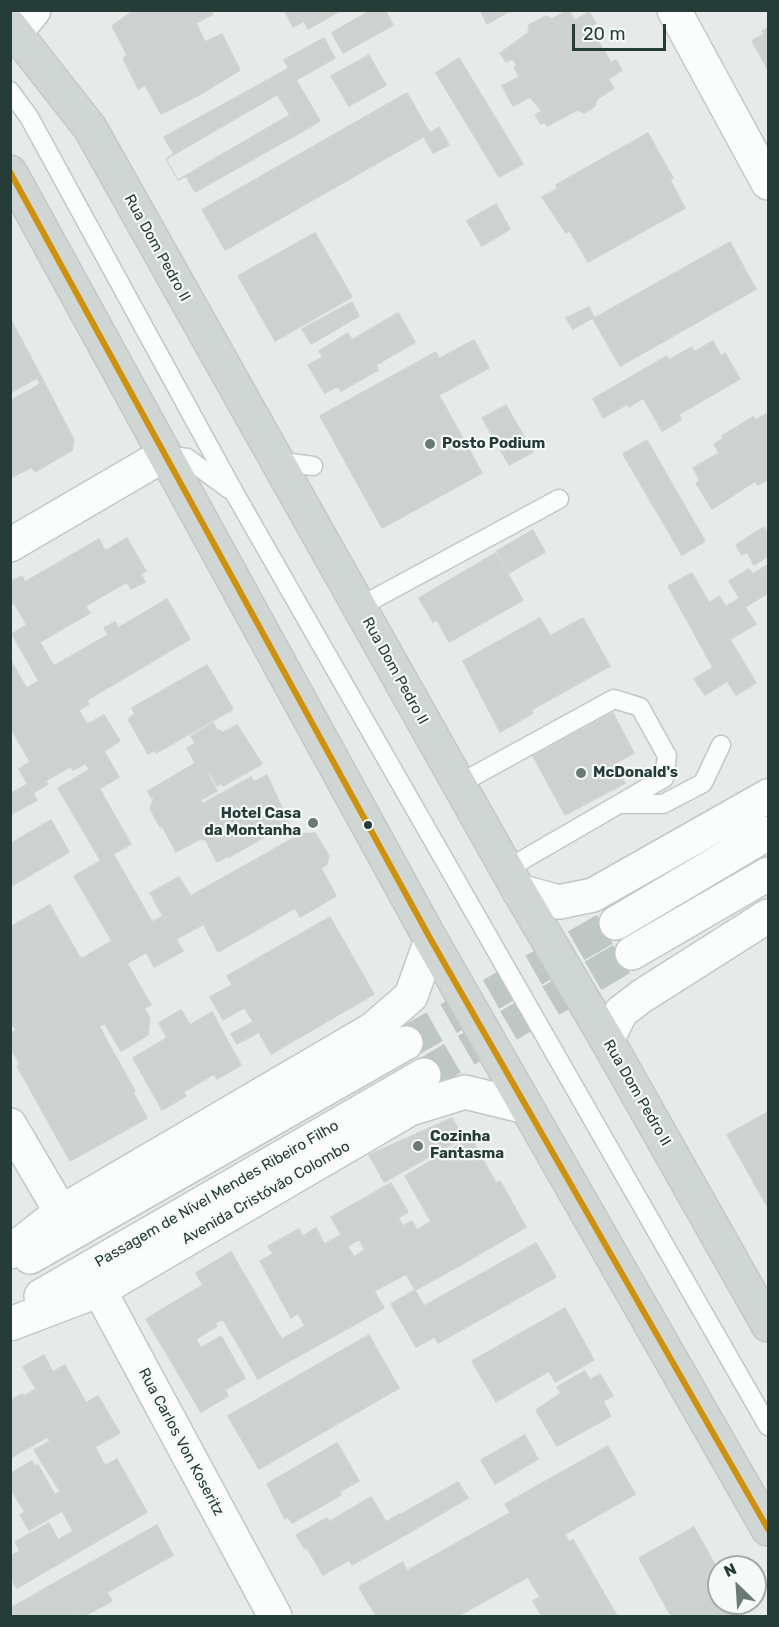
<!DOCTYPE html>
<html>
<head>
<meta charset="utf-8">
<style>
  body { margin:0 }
  #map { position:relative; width:779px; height:1627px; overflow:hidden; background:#e6eae8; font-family:Rubik,sans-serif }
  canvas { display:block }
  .frame { position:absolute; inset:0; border:12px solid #253c38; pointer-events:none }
  .north { position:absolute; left:707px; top:1555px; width:60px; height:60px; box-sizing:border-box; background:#f5f9f7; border:2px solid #a2adab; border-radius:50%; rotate:335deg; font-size:16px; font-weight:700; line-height:24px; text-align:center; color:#253c38 }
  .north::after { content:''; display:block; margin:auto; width:21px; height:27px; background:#697976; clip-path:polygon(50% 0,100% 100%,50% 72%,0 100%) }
  .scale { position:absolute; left:572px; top:24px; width:94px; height:27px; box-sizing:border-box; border:3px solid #253c38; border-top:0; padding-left:8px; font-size:18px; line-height:21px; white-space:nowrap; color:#253c38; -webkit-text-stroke:4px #f5f9f7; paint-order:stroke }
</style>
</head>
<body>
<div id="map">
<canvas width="779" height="1627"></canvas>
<div class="frame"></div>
<div class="north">N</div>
<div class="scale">20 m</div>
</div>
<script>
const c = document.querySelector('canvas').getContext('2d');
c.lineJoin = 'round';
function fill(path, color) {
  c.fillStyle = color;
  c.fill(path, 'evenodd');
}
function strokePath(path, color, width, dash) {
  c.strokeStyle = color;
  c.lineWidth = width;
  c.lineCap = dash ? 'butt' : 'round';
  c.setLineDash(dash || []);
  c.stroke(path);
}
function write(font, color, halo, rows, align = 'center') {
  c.font = font + ' Rubik,sans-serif';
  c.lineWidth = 4.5;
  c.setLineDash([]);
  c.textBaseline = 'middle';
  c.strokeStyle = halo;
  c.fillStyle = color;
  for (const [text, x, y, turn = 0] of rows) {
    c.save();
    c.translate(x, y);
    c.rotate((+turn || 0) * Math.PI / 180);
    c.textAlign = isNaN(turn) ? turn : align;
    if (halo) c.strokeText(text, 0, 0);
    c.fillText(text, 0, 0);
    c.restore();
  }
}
const building = new Path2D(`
  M134 10H211L213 14 196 23 205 42 222 34 240 70 199 95 161 114 145 85 138 89 123 58 127 55 112 26Z
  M284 10H341L308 29 304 21 293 27Z
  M371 10H385L393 25 343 53 332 33Z
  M480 10H511L487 24Z
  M568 10 575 20 589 12 596 23 590 27 611 63 616 60 622 70 608 79 614 88 597 99 595 106 584 113 577 110 547 126 545 122 541 124 535 115 542 111 530 97 513 106 502 86 519 77 514 67 517 65 513 59 506 62 500 53 528 33 529 25 546 16 552 19Z
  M768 27V70L752 41 764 34 762 31Z
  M324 38 335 58 296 80 284 60Z
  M369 55 386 85 349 106 331 76Z
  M459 58 523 164 499 177 436 73Z
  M289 68 320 121 296 135 286 118 290 115 268 80Z
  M268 80 290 115 286 118 296 135 195 192 186 176 178 180 166 159 174 154 164 137Z
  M407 93 430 133 225 250 202 210Z
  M278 94 290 115 178 180 166 159Z
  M439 127 449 145 433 153 424 137Z
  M648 133 673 178 670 180 685 208 588 262 570 231 566 233 542 197 557 189 556 185Z
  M496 204 510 229 482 246 467 221Z
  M315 233 352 297 275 341 238 276Z
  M730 242 756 289 620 366 593 319Z
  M352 302 359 316 311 344 302 329Z
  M589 307 594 317 573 329 566 318Z
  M398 313 415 342 376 365 378 370 341 391 338 386 325 393 308 365 323 357 319 351 348 333 352 340Z
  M10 318 44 382 40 384 37 378 10 393Z
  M474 340 489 368 439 395 482 473 382 528 320 416 436 352 439 359Z
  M713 341 721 356 725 353 740 379 679 414 681 420 662 431 643 398 629 407 627 404 603 418 593 399 667 356 669 360 692 347 694 352Z
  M44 382 74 440 72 450 35 472 32 467 10 478V401Z
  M506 405 533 452 509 465 482 418Z
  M768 413V479L758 485 755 481 712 509 696 483 700 481 693 468 719 453 714 444 723 439 722 436 753 417 756 420Z
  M647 440 705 541 682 555 623 454Z
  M764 527 768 535V556L754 565 747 552 742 555 736 545Z
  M533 530 545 552 509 573 497 551Z
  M127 538 146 571 141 574 145 582 131 589 127 582 85 606 90 613 38 643 14 603 27 595 20 585 99 539 105 551Z
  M496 553 523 600 449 642 437 620 433 622 419 598Z
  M768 565V593L745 607 729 581 749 569 753 574Z
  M692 573 738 653 713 668 668 586Z
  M22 576 25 582 20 585 27 595 10 605V582Z
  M719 596 726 607 716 613 710 602Z
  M740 598 745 607 721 622 716 613Z
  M167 599 190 639 87 700 89 704 77 711 52 667 108 635 104 628 115 622 118 628Z
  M745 607 756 624 731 639 721 622Z
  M540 618 550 636 583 618 610 666 531 710 533 713 500 732 463 661Z
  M27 625 38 643 23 653 12 634Z
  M40 643 54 666 36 676 23 653Z
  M738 653 756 683 736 695 727 681 705 695 694 679Z
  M10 659 71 766 42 783 10 727Z
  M207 665 233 709 156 753 155 750 148 754 128 719 135 714 132 708Z
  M52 667 87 724 69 735 36 676Z
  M39 681 86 763 73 770 27 688Z
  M613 713 634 753 614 764 625 783 565 815 533 756Z
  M104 715 120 741 104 751 119 777 100 788 69 735Z
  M213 723 218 731 195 743 191 736Z
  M237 725 262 764 223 786 222 783 217 786 210 773 203 777 187 748 218 731 220 730 222 733Z
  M30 762 42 783 45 781 48 784 33 793 19 769Z
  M196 763 203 777 208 774 217 791 200 800 202 803 160 827 150 809 155 794 151 798 148 791Z
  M89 770 131 844 101 861 58 788Z
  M267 775 289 823 229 857 215 833 202 840 186 813 251 777 254 782Z
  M28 784 37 800 10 815V794Z
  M186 813 200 839 176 852 162 826Z
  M51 820 69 852 10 887V844Z
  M215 833 228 856 217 862 205 839Z
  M315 833 329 856 327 864 321 868 336 896 300 917 295 908 218 952 189 897 301 834Z
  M113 854 161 937 158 939 161 943 40 1016 10 965V927L50 905 81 959 112 941 74 876Z
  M179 877 191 897 161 913 150 893Z
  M189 897 202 925 176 939 161 913Z
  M163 916 174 936 161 943 158 939 161 937 153 922Z
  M330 917 374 994 271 1054 227 976Z
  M174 936 183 951 154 967 146 952Z
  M127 963 151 1005 144 1008 150 1018 148 1035 121 1051 84 989Z
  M10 965 40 1016 16 1030 10 1021Z
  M232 985 245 1007 223 1020 210 997Z
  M84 989 104 1024 99 1026 135 1091 133 1092 147 1118 70 1161 17 1066 20 1064 10 1047V1034Z
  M181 1010 190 1025 212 1012 241 1065 217 1079 214 1074 183 1092 186 1096 162 1110 133 1058 167 1038 159 1023Z
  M253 1022 259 1032 237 1044 231 1034Z
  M768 1112V1208L727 1135Z
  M452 1118 463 1138 384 1182 369 1155Z
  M471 1138 496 1183 431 1221 405 1176Z
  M500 1181 526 1227 457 1267 431 1221Z
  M391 1183 408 1212 398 1218 403 1226 412 1221 417 1230 431 1222 457 1267 415 1290 406 1274 374 1291 354 1257 365 1250 359 1239 348 1246 331 1217Z
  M316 1228 347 1285 340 1289 350 1307 307 1330 298 1313 291 1318 260 1261 273 1254 268 1246 299 1229 303 1236Z
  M341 1235 384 1308 293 1359 282 1339 305 1326 307 1330 350 1307 340 1289 347 1285 325 1244Z
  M536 1243 556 1277 438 1343 419 1309Z
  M231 1252 293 1359 258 1379 196 1273Z
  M203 1285 223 1319 215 1323 217 1326 196 1339 201 1348 221 1336 245 1378 225 1390 228 1396 201 1412 146 1319Z
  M415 1290 424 1306 419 1309 434 1337 416 1347 391 1304Z
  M565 1308 594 1360 555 1382 549 1371 496 1402 472 1361Z
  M369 1335 399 1388 259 1469 228 1416Z
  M44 1355 53 1372 65 1365 86 1403 98 1396 120 1433 95 1447 105 1466 74 1484 24 1396 36 1389 23 1367Z
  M585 1371 590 1380 600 1374 613 1396 603 1401 611 1416 557 1446 536 1410 561 1393 557 1387Z
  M22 1394 47 1437 10 1458V1401Z
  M525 1435 538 1459 495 1484 481 1460Z
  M49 1442 74 1484 60 1491 34 1450Z
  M337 1443 359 1481 339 1492 341 1495 292 1523 288 1517 285 1519 267 1484Z
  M608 1446 635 1494 565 1534 569 1542 573 1540 617 1616H542L533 1601 540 1597 528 1577 458 1616H376L359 1587 403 1562 407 1571 501 1518 510 1513 505 1504Z
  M117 1459 147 1512 17 1588 10 1578V1556L20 1551 15 1542 49 1523 58 1540 73 1531 62 1511 29 1530 20 1515Z
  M32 1461 35 1466 38 1465 55 1495 25 1512 10 1488V1470L12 1473Z
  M458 1482 468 1498 410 1532 400 1515Z
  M371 1497 386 1522 400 1514 410 1532 352 1565 349 1560 323 1575 307 1548 305 1549 296 1535 327 1518 329 1522Z
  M157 1525 173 1555 65 1616H35L25 1600Z
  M694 1527 719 1572V1603H736L744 1616H671L639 1558Z
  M107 1593 112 1601 84 1616H65Z
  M25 1600 35 1616H10V1608Z`);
const secondaryTunnel = new Path2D(`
  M406 1043 616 923
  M424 1075 632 953`);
const lane = new Path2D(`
  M10 91 29 117 235 494 768 1426
  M164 455 187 458 229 489
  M277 461 313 466
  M359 607 559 499
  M459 784 614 699 640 707 667 756 664 778 507 869
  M620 804H663L703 783 721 745`);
const street = new Path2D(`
  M674 10 768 183
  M10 545 164 455
  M10 1125 61 1212
  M88 1269 275 1616`);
const secondary = new Path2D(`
  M16 32 34 10
  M519 891 559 902 593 895 768 796
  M616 923 768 833
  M632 953 768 874
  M607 1040 621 1012 642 996 768 916
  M10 1252 61 1212 373 1029 411 996 431 940
  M30 1257 406 1043
  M41 1296 424 1075
  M10 1324 100 1290 410 1109 465 1092 526 1107`);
const primary = new Path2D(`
  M10 26 90 128 519 891 607 1040 768 1325
  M10 172 431 940 768 1529`);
const bus1 = new Path2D(`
  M10 172 431 940 768 1529`);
const markers = [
  [430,444,6,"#697976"],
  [581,773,6,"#697976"],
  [313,823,6,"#697976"],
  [368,825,5,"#253c38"],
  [418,1146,6,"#697976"]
];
const streetNames = [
  ["Rua Dom Pedro II",157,248,61],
  ["Rua Dom Pedro II",395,671,61],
  ["Rua Dom Pedro II",637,1093,60],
  ["Avenida Cristóvão Colombo",266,1193,-30],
  ["Passagem de Nível Mendes Ribeiro Filho",217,1194,-30],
  ["Rua Carlos Von Koseritz",181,1442,62]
];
const poiNames = [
  ["Posto Podium",442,444],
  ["McDonald's",593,773],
  ["Hotel Casa",301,814,"right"],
  ["da Montanha",301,831,"right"],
  ["Cozinha",430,1137],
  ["Fantasma",430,1154]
];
fill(building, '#cdd2d0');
strokePath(building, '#cfd3d1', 1.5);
strokePath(secondaryTunnel, '#bfc7c5', 33, [33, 16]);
strokePath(lane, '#c3c7c5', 21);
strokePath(street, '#c3c7c5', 36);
strokePath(secondary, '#c2c8c6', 36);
strokePath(primary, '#c2c9c8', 36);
strokePath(lane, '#fbfcfc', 18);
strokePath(street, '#fbfcfc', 33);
strokePath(secondary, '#fbfcfc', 33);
strokePath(primary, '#cfd6d4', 33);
strokePath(bus1, '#cd910b', 6);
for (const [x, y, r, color] of markers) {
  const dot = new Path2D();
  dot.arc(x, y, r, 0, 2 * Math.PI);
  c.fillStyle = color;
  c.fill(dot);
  strokePath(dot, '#f5f9f7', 2);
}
write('15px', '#253c38', '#f5f9f7', streetNames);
write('bold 15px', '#253c38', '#f5f9f7', poiNames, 'left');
</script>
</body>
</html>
